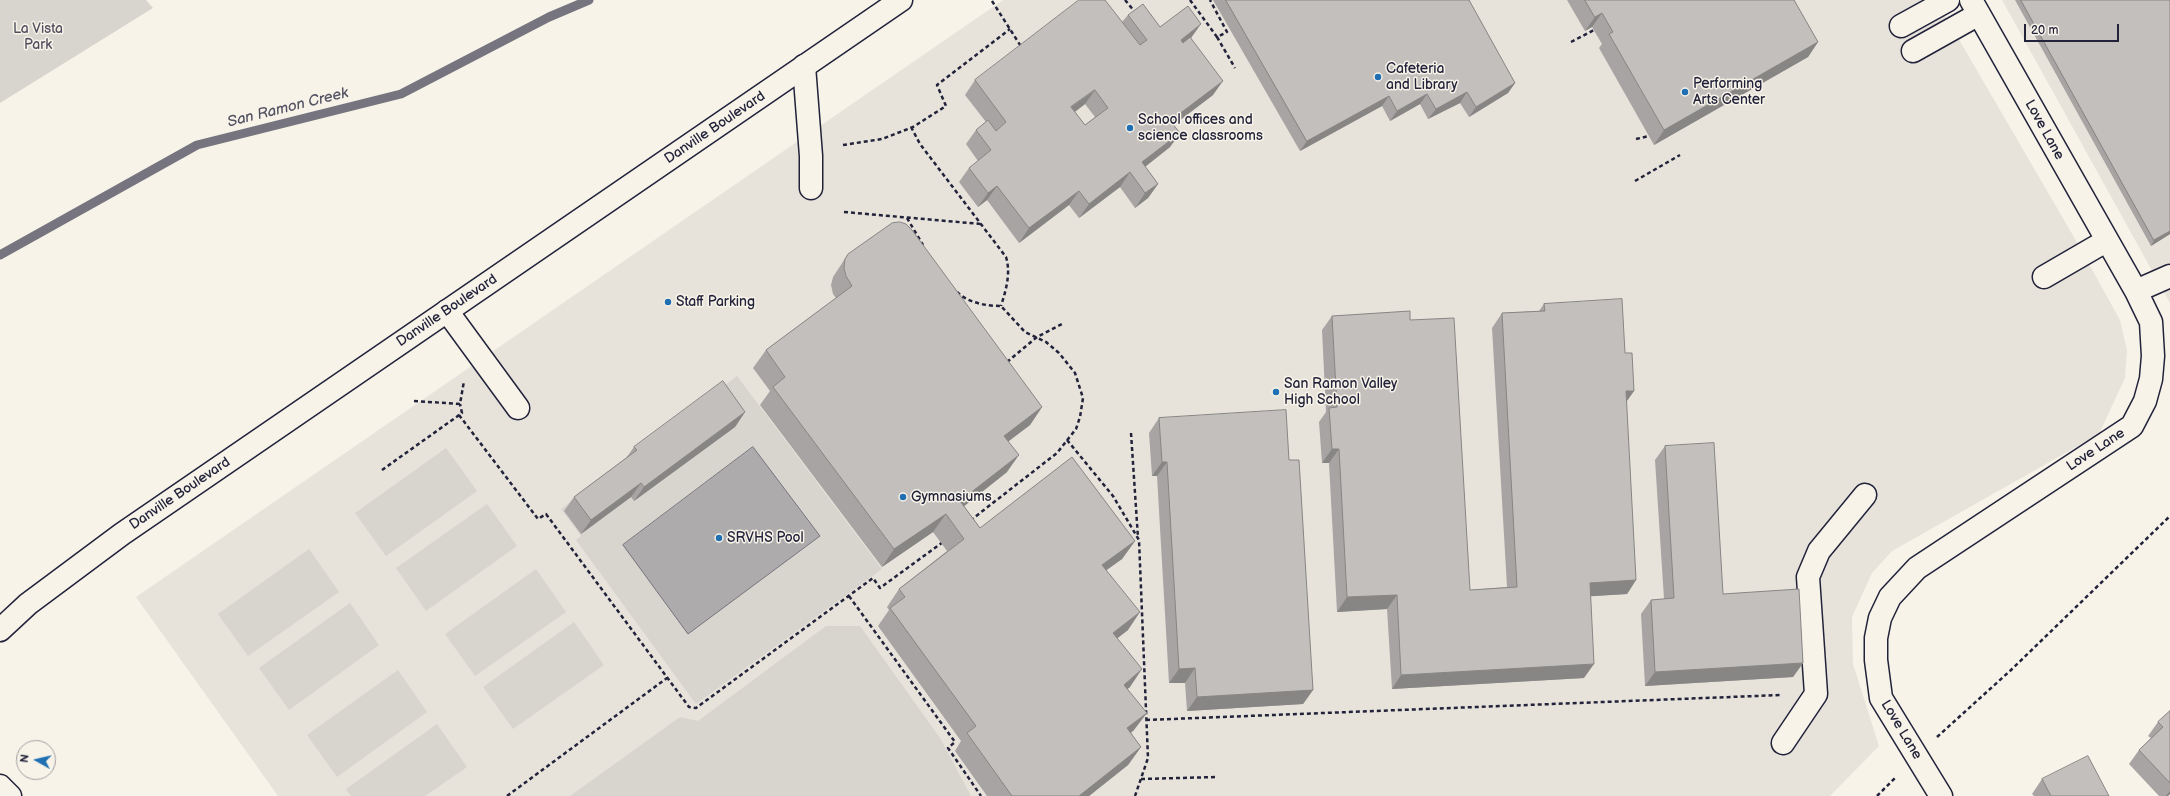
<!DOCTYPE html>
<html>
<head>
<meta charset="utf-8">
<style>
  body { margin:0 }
  #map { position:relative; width:2170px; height:796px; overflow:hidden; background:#f7f3e8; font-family:"Balsamiq Sans",sans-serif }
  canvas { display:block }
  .north { position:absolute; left:16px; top:740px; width:40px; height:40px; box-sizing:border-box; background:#f7f3e8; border:1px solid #a29fa3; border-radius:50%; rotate:278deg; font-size:11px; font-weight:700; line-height:16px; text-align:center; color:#22223b }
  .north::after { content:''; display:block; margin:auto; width:14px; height:18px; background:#1f6fb2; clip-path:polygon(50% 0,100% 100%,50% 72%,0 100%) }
  .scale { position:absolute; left:2024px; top:24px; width:95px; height:18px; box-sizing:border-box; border:2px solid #22223b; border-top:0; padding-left:5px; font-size:12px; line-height:14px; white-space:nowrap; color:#22223b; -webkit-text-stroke:3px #f7f3e8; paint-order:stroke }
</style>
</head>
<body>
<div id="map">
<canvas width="2170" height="796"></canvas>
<div class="north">N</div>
<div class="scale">20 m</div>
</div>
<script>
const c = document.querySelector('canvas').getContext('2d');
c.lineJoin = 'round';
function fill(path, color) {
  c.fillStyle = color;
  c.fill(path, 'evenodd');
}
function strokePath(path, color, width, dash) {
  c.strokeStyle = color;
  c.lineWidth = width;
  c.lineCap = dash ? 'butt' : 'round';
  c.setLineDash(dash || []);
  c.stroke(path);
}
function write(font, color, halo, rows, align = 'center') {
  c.font = font + ' "Balsamiq Sans",sans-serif';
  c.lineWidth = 3;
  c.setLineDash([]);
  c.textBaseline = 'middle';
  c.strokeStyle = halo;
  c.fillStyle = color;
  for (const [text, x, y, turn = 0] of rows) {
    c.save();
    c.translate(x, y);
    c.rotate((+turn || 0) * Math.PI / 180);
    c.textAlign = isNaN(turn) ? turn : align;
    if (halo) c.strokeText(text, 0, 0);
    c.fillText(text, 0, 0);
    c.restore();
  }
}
const built = new Path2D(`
  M1003 0H1936L2078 244 2120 320 2127 350 2125 378 2099 434 1892 551 1872 573 1852 617 1853 664 1879 746 1830 796H278L136 597Z
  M2002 0H2170V303Z`);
const green = new Path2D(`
  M0 0H146L153 8 0 103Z
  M737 376 882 569 696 704 576 540 581 536 561 509Z
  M446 448 477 491 386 556 355 513Z
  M487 504 517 546 426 611 396 568Z
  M309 549 339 592 248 656 218 614Z
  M536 569 566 612 475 676 445 634Z
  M350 603 379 645 289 710 259 668Z
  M574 622 604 665 513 729 483 687Z
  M826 626H860L940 738 971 796H570L680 717 698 721Z
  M398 670 427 712 337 777 307 735Z
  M437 724 467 767 425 796H351L346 789Z`);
const water = new Path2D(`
  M753 447 820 536 688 634 623 545Z`);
const stream = new Path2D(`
  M0 255 197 145 401 94 549 17 589 0`);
const path = new Path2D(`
  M1125 0 1135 12
  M1190 0 1217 37 1227 32 1210 0
  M992 1 1022 48
  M1217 37 1235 68
  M1571 42 1594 30
  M911 127 920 144 1006 257C1011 273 1006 290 1001 306
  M1636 139 1649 136
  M843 145 882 139 913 127 946 106 937 85 1010 29
  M1635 181 1680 155
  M844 212 981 224
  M907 218 923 245
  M957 292C968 303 987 306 1001 306L1025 332 1046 342 1059 353 1075 373 1083 398 1080 417 1076 429 1057 453 971 520
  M1007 362 1037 337 1062 324
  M414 401 460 404 464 381
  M459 415 538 519 546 514 689 707 696 708 873 578 880 588 943 542
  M1131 433 1138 538
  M1067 440 1113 496 1139 540 1148 758 1135 796
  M382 470 462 413 460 404
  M849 596 955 742 948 748 981 796
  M1146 720 1781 695
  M1937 737 2011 670 2170 516
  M1141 779 1218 777
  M507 796 667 678
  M1877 796 1896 777`);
const minor = new Path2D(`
  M1901 26 1948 0
  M1913 51 1979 14
  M804 66 811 156V188
  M2044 277 2106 241
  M2136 291 2170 276
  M447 311 518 408
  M1783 743 1816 694 1808 577 1819 551 1865 495
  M0 786 10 796
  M1941 796 1881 698 1876 660V638L1880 618 1890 597 1917 568 2132 426 2145 401 2151 379 2153 356 2151 322 2136 291 1971 0`);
const major = new Path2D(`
  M0 630 28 604 122 534 901 0`);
const wall = new Path2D(`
  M1213 0H1469L1515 83 1508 93 1469 117 1460 103 1428 119 1420 104 1390 121 1382 106 1300 151Z
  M1567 0H1794L1818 42 1808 57 1654 145 1599 48 1602 44 1592 27 1585 31Z
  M2015 0H2170V234L2151 246Z
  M1128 15 1191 38 1213 95 1174 125 1180 133 1170 147 1145 167 1158 184 1148 198 1135 208 1120 187 1079 218 1069 205 1019 243 987 200 978 207 959 182 969 168 978 161 966 144 976 130 986 122 965 95 975 80 1122 22ZM1085 104 1095 117 1085 125 1075 112Z
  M848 254 1042 407 1030 425 1008 441 1007 472 964 506 980 528 1135 541 1122 559 1106 570 1128 630 1117 638 1130 687 1127 689 1134 730 1131 733 1141 747 1128 765 1089 796H987L955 751 961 741 878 626 889 610 887 607 899 589 947 551 933 532 882 567 760 405 770 391 753 368 766 350 836 298 833 294 831 285 833 277Z
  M1544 304 1625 353 1634 391 1626 402 1636 580 1627 594 1591 596 1584 678 1392 689 1387 609 1337 612 1329 463H1322L1319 422 1326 412 1322 330 1332 316 1410 320 1470 590 1507 587 1492 328 1502 313 1539 311Z
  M745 412 735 427 634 501 631 497 581 534 564 511 574 497 626 458 634 447Z
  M1159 418 1289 460 1313 690 1303 704 1187 711 1185 683H1169L1157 476H1152L1149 433Z
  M1665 446 1723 594 1803 663 1793 677 1645 686 1641 614 1651 600 1664 599 1655 460Z
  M2170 711V794L2168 796H2159L2129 764 2139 750 2151 738 2148 736 2158 722Z
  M2042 779 2109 796H2034L2032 794Z`);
const shadedWall = new Path2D(`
  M1602 13 1592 27 1585 31 1595 17Z
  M1201 24 1191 38 1171 54 1181 40Z
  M1818 42 1808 57 1654 145 1664 130Z
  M1223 81 1213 95 1160 135 1170 121Z
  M1515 83 1508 93 1469 117 1476 107Z
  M1095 90 1085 104 1061 122 1071 107Z
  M1467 92 1460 103 1428 119 1436 109Z
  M1427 94 1420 104 1390 121 1397 111Z
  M1389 96 1382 106 1300 151 1307 141Z
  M1180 133 1170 147 1132 177 1142 162Z
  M1130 172 1120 187 1079 218 1089 204Z
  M1158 184 1148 198 1135 208 1145 193Z
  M997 186 987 200 978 207 988 193Z
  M1079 191 1069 205 1019 243 1029 228Z
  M2170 231V234L2151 246 2154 240Z
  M1626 391H1634L1624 405Z
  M1042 407 1030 425 992 454 1004 436Z
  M745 412 735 427 634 501 644 487Z
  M1332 449H1339L1329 463H1322Z
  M1019 455 1007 472 948 519 960 501Z
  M1162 462H1167L1157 476H1152Z
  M641 483 631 497 581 534 591 520Z
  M946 514 933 532 882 567 894 549Z
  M1135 541 1122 559 1090 582 1102 565Z
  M1636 580 1627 594 1580 597 1590 583Z
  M1397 595 1387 609 1337 612 1347 597Z
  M1140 612 1128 630 1101 651 1113 633Z
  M1803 663 1793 677 1645 686 1655 672Z
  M1594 664 1584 678 1392 689 1401 675Z
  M1195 668 1185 683H1169L1179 669Z
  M1142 669 1130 687 1112 702 1124 685Z
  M1313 690 1303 704 1187 711 1197 697Z
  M1147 713 1134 730 1115 745 1127 728Z
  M1141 747 1128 765 1089 796H1079Z
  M2170 791V794L2168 796H2166Z`);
const building = new Path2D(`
  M1079 0H1105L1140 45 1147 40 1128 15 1143 4 1160 27 1188 6 1201 24 1181 40 1183 43 1190 37 1223 81 1170 121 1180 133 1142 162 1158 184 1145 193 1130 172 1089 204 1079 191 1029 228 997 186 988 193 969 168 991 150 976 130 988 120 996 131 1006 122 975 80ZM1095 90 1108 108 1085 125 1071 107Z
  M1226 0H1469L1515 83 1476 107 1467 92 1436 109 1427 94 1397 111 1389 96 1307 141Z
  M1585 0H1794L1818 42 1664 130 1609 34 1613 32 1602 13 1595 17Z
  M2021 0H2170V231L2154 240Z
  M900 222 906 224 912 230 1042 407 1004 436 1019 455 960 501 980 528 1072 457 1135 541 1102 565 1140 612 1113 633 1142 669 1124 685 1147 713 1127 728 1141 747 1079 796H1012L967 733 976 726 890 608 905 597 899 589 964 539 946 514 894 549 773 387 785 377 766 350 852 286 846 276 844 268 845 259 848 254 892 223Z
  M1622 299 1625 353H1632L1634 391H1626L1636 580 1590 583 1594 664 1401 675 1397 595 1347 597 1339 449H1332L1329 408 1337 407 1332 316 1410 311V320L1454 318 1470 590 1517 587 1502 313 1545 311 1544 304Z
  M723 381 745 412 644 487 641 483 591 520 574 497 637 450 634 447Z
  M1286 410 1289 460H1299L1313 690 1197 697 1195 668 1179 669 1167 462H1162L1159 418Z
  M1714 443 1723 594 1799 589 1803 663 1655 672 1651 600 1674 598 1665 446Z
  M2170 711V783L2139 750 2163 727 2158 722Z
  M2088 756 2109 796H2051L2042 779Z`);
const markers = [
  [1378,77,4,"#1f6fb2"],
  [1685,92,4,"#1f6fb2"],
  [1130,128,4,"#1f6fb2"],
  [668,302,4,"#1f6fb2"],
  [1276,392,4,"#1f6fb2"],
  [903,497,4,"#1f6fb2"],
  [719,538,4,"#1f6fb2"]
];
const parkNames = [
  ["La Vista",38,29],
  ["Park",38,45]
];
const poiNames = [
  ["Cafeteria",1386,69],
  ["and Library",1386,85],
  ["Performing",1693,84],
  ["Arts Center",1693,100],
  ["School offices and",1138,120],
  ["science classrooms",1138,136],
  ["Staff Parking",676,302],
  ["San Ramon Valley",1284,384],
  ["High School",1284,400],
  ["Gymnasiums",911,497],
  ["SRVHS Pool",727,538]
];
const streetNames = [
  ["Danville Boulevard",715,128,-34],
  ["Love Lane",2044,130,61],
  ["Danville Boulevard",447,311,-34],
  ["Love Lane",2096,450,-33],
  ["Danville Boulevard",180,494,-34],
  ["Love Lane",1901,730,59]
];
const waterNames = [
  ["San Ramon Creek",288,108,-14]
];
fill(built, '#e7e3db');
fill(green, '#d8d5cf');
fill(water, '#aeabad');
strokePath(water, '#76747f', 1);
strokePath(stream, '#76747f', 9);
strokePath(minor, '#22223b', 25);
strokePath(major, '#22223b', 25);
strokePath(path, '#22223b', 2.5, [4, 3]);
strokePath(minor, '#f7f3e8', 22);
strokePath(major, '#f7f3e8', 22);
fill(wall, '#a7a4a3');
fill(shadedWall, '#888684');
fill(building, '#c2bfbd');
strokePath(building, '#888684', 1);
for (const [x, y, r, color] of markers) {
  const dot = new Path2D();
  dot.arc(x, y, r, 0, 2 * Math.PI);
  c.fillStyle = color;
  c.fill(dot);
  strokePath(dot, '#f7f3e8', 1.5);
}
write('14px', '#504f60', '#f7f3e8', parkNames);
write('14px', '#22223b', '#f7f3e8', poiNames, 'left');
write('14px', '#22223b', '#f7f3e8', streetNames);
write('italic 15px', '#535263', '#f7f3e8', waterNames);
</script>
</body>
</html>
